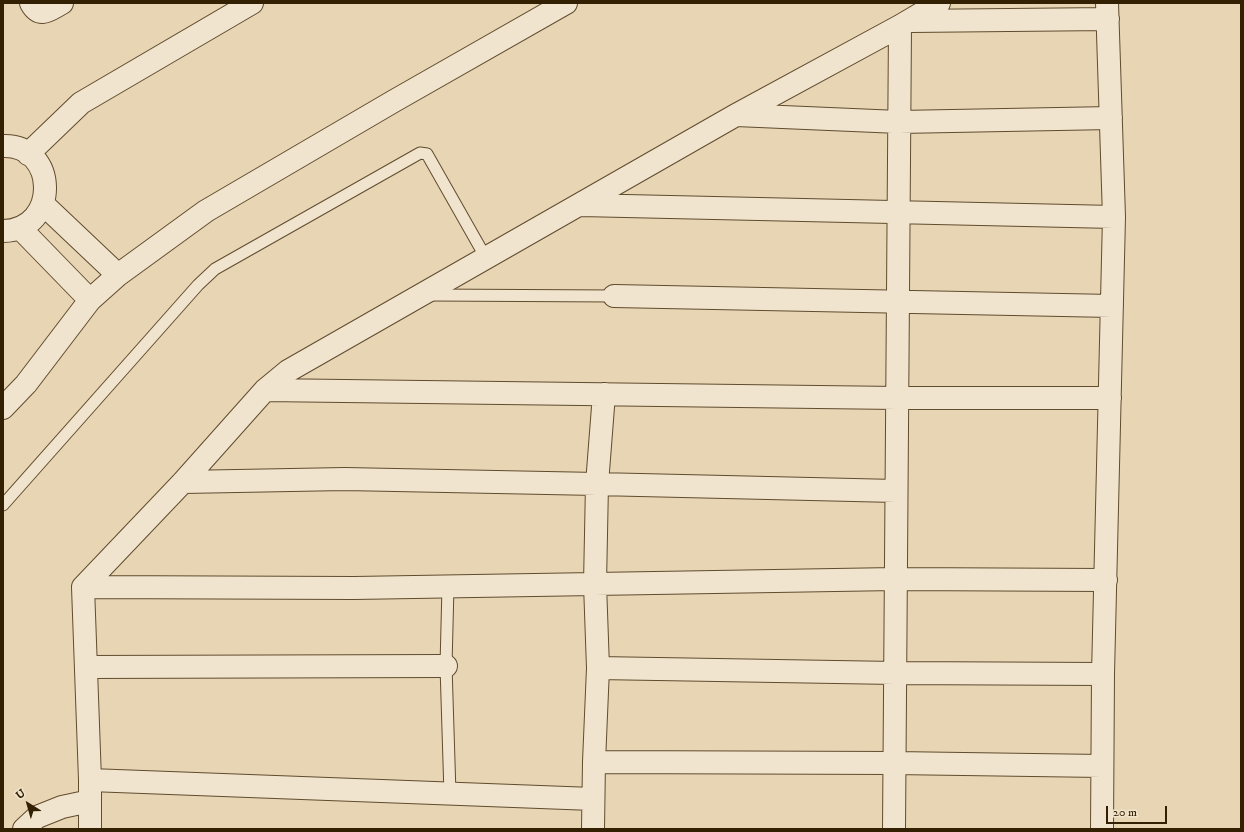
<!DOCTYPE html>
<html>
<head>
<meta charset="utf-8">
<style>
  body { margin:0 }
  #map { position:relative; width:1244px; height:832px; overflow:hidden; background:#e8d5b4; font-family:"IM FELL DW Pica",serif }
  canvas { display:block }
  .frame { position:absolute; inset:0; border:4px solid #331f01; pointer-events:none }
  .north { position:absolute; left:8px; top:784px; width:40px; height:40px; -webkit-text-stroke:3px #f0e4ce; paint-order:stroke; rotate:323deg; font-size:11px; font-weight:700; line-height:16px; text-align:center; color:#331f01 }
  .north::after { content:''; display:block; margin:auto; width:14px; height:18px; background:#331f01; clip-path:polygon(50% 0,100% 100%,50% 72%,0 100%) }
  .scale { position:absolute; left:1106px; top:806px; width:61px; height:18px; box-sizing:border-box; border:2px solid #331f01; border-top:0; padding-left:5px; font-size:12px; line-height:14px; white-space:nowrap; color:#331f01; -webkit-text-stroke:3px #f0e4ce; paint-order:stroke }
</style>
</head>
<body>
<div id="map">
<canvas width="1244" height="832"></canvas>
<div class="frame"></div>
<div class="north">U</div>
<div class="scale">20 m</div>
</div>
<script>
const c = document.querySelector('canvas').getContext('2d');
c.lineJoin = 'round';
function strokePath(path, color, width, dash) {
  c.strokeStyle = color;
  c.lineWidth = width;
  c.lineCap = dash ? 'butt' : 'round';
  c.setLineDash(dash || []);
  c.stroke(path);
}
const service = new Path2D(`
  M429 295 614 296
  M3 505 198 285 215 269 420 153 427 154 486 258
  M448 586 446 666 450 794`);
const minor = new Path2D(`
  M31 3C40 19 49 10 62 3
  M910 21 1108 19
  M736 115 899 122 1111 118
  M3 146C58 144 60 230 3 231
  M28 154 81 103 252 3
  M43 204 118 275
  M581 205 1114 217
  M20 228 90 300
  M614 296 1112 306
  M265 390 897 398H1110
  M3 408 26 384 90 300 118 275 206 211 394 101 566 3
  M183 482 345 479 597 484 896 491
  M83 587 354 588 895 579 1106 580
  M86 667 446 666
  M598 668 895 673 1103 674
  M594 762 894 763 1102 766
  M90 780 593 799
  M24 829 37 817 62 807 90 801
  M90 829V780L83 587 183 482 265 390 288 371 736 115 900 26 939 3
  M593 829 594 762 598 668 595 584 597 484 604 394
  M894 829 900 26
  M1102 829 1103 674 1114 217 1107 3`);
strokePath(service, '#604c2e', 13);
strokePath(minor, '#604c2e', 24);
strokePath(service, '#f0e4ce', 11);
strokePath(minor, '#f0e4ce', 22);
</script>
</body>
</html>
